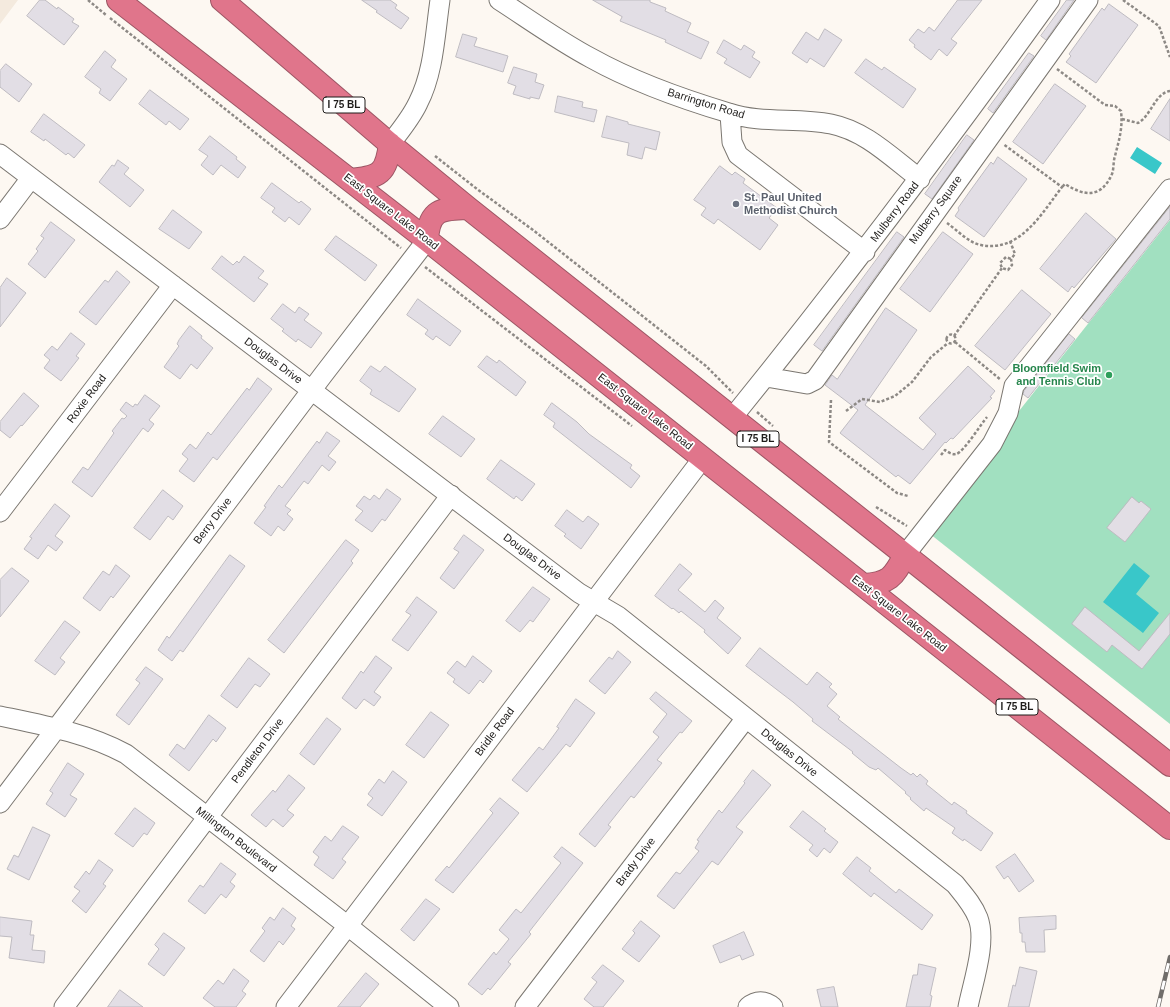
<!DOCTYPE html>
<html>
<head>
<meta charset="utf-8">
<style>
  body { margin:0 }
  canvas { display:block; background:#fdf8f2 }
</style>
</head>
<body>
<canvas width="1170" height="1007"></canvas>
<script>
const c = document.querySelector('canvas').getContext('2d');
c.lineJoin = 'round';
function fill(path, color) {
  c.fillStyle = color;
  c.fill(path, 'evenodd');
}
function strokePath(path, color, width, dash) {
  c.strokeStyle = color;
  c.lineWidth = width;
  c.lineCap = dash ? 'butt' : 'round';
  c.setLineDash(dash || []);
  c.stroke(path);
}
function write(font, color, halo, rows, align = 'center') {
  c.font = font + ' Arial,sans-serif';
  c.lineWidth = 3.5;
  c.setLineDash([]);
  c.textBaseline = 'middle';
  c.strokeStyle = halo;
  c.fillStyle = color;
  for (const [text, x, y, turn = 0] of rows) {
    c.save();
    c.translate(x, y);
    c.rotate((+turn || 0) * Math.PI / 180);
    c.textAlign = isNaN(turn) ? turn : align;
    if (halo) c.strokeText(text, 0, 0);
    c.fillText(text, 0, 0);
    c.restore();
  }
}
const built = new Path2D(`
  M0 0H18L0 24Z`);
const green = new Path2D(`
  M1170 220V724L925 530Z`);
const water = new Path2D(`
  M1137 147 1162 163 1155 174 1130 158Z
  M1134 563 1150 576 1136 594 1159 613 1143 633 1103 602Z`);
const building = new Path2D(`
  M40 0H45L57 9 58 7 74 19 72 22 79 26 64 45 27 16Z
  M362 0H390L397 5 395 8 409 18 401 29 376 12 377 11Z
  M593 0H650V2L666 8 665 11 691 23 687 32 709 42 701 59 665 42 666 40 620 21 622 17Z
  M958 0H982L951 39 957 43 947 56 939 49 931 60 914 47 915 45 909 40 918 29 924 33 929 27 934 31Z
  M1067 0H1074L1046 40 1041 36Z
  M1109 4 1138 25 1096 83 1066 62 1071 56 1069 54 1102 8 1104 10Z
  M825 29 842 40 824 67 810 58 807 63 792 53 806 32 818 40Z
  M463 34 477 38 474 46 508 56 503 72 456 57Z
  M724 40 741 50 744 45 755 52 752 57 760 62 750 78 724 63 727 59 717 53Z
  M105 51 116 60 111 67 127 79 110 101 99 93 101 89 85 77Z
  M1029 53 1034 56 993 113 988 109Z
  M866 59 882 70 884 67 916 89 903 108 855 73Z
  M6 64 32 84 19 102 0 87V71Z
  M514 67 537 74 535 82 544 85 539 99 530 97V99L513 94 516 86 508 83Z
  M1055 84 1086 106 1043 164 1013 142Z
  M150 90 189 119 180 130 169 121 166 125 139 104Z
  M558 96 583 102 582 107 597 110 594 122 555 112Z
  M1170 99V141L1151 129Z
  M44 114 85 145 74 158 68 153 66 155 45 139 44 141 31 132Z
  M607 116 628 122V124L660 132 656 150 645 147 642 159 627 155 629 143 602 137Z
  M967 135 974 140 932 199 925 194Z
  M210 136 237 157 236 159 246 167 238 178 221 165 213 175 201 165 208 156 199 150Z
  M998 157 1027 179 984 237 955 216 959 210 958 208 970 191 991 162 993 164Z
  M118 160 129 168 124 174 144 190 130 207 99 182 112 165 114 166Z
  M720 166 732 175 735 172 745 179 743 183 777 208 769 218 778 225 760 250 718 219 714 224 701 215 706 208 694 200Z
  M272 183 299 203 301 201 311 209 299 225 289 217 285 222 272 212 275 208 261 198Z
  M1170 207V219L1088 323 1082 318Z
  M173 210 202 232 189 249 159 229Z
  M1086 213 1116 239 1074 288 1072 286 1068 292 1040 269Z
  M51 222 75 240 45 278 28 264 38 251 36 249 44 238 41 236Z
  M897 232 904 237 822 351 814 345Z
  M943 232 973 254 930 312 900 289Z
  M336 236 377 265 365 281 325 250Z
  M222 256 233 265 237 261 239 263 244 256 264 271 258 278 268 284 254 302 212 269Z
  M117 271 130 282 96 325 79 312 105 280 108 282Z
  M7 278 26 293 0 327V288Z
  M1022 290 1051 314 1005 370 975 346Z
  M418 299 461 331 450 346 436 336 433 340 425 334 428 330 407 315Z
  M283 304 295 313 299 307 309 314 304 320 322 333 311 348 298 339 296 342 282 331 284 329 271 319Z
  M886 308 917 330 865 405 923 450 936 434 919 418 968 366 995 391 990 397 992 398 953 439 951 438 946 443 945 442 910 484 898 475 896 477 840 433 858 410 825 385 832 375 837 379Z
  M190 326 202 336 201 338 213 348 197 369 191 364 180 379 164 367 179 346 177 344 179 340Z
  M71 333 85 344 76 356 79 358 61 381 44 368 50 360 44 355 52 346 57 350Z
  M1069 334 1075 339 1028 398 1023 394 1024 391Z
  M487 356 497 363 499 360 526 382 516 396 478 367Z
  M371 366 380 372 385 366 416 389 399 412 370 394 372 390 360 381Z
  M258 378 272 389 217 460 213 457 194 482 179 471 188 459 182 454 190 444 196 449 208 432 211 435 247 388 249 390Z
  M24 393 39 406 22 426 21 425 10 438 0 430V422Z
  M145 395 160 406 149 420 154 424 148 432 143 428 92 497 72 482 83 467 88 470 114 433 112 431 122 418 124 419 127 416 120 410 126 402 133 407 135 404 137 405Z
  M552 403 577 422 589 434 632 465 630 468 640 476 631 488 553 427 555 423 544 415Z
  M443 416 475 439 461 457 429 434Z
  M327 432 340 441 328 456 336 462 329 471 322 465 308 484 304 481 285 506 291 510 287 514 293 519 284 531 278 526 271 536 254 523 266 507 264 506 279 485 282 488 317 441 319 443Z
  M501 460 535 484 522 501 516 496 514 499 487 479Z
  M387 489 401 499 385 521 382 519 372 532 355 520 363 511 356 506 364 496 370 500 374 495 379 499Z
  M163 490 183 506 173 520 168 516 150 540 134 528Z
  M1132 497 1139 503 1141 501 1151 509 1125 542 1107 528Z
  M55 504 70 516 55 536 63 542 56 551 48 545 38 559 24 549 32 538 30 537Z
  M567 510 583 522 588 516 599 524 581 549 564 536 566 534 555 526Z
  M464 535 484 550 454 589 440 578 459 552 454 549Z
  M346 540 359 550 351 561 353 563 284 653 268 640Z
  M230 555 245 566 183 652 180 650 172 661 158 650 167 636 169 638Z
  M680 564 692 574 678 590 705 612 715 600 724 608 717 618 741 638 728 654 704 632 705 630 681 611 679 613 673 608 672 609 655 596Z
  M116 565 130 576 113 598 111 596 100 611 83 598 103 571 109 575Z
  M12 568 29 581 0 617V580Z
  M533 587 550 599 533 622 530 620 520 632 506 621Z
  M417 597 437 612 408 651 392 640 411 615 406 612Z
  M1085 607 1139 651 1170 613V634L1142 669 1112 645 1107 652 1072 624Z
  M65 621 80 632 60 658 65 662 55 675 35 661Z
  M760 648 807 685 817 672 832 684 829 687 837 694 827 706 840 717 838 719 901 768 911 775 913 773 917 777 920 774 928 781 926 784 952 805 954 802 967 811 966 813 993 833 981 851 964 839 963 841 952 833 955 828 926 808 924 811 910 799 911 798 905 793 906 792 878 768 876 770 869 767 852 753 853 752 812 721 813 719 793 702 746 666Z
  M618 651 631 662 605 694 589 681 609 657 612 659Z
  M376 656 392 668 374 692 381 697 374 706 364 699 356 709 342 698 361 671 363 673Z
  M473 656 492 671 483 683 480 680 469 694 453 682 455 679 447 673 457 661 465 667Z
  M249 658 270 674 260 687 255 684 237 708 221 696Z
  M146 667 163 679 129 725 116 715 140 683 136 680Z
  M656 692 692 721 682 733 680 732 657 760 662 763 634 798 631 796 608 825 611 827 595 847 579 834 659 737 653 732 667 714 650 699Z
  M576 699 595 713 570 747 566 744 527 792 512 780 539 747 543 750 559 728 557 727Z
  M431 712 449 725 424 758 406 745Z
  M209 715 226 728 216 742 213 739 189 771 169 755 177 744 184 749Z
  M327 718 341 729 314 765 300 754Z
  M68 763 84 774 70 795 77 799 65 817 46 804 53 793 50 791Z
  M753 770 771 785 736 827 743 832 718 865 712 861 674 909 657 896 676 872 680 874 699 851 695 848 699 841 697 840 719 810 722 813 745 783 744 782Z
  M393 771 407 782 382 816 367 805 373 798 368 794 379 779 384 783Z
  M289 775 305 788 287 810 294 815 283 827 273 819 266 827 251 815 273 790 275 792Z
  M500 798 519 813 453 893 435 880 447 866 449 868 493 813 490 810Z
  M135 808 155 823 147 835 144 833 133 847 115 834Z
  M803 811 826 829 824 831 838 842 830 853 824 848 817 857 809 850 813 845 790 827Z
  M343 826 359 837 342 859 346 862 333 879 314 865 319 857 313 852 325 836 331 841Z
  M33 827 50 835 29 880 7 869 14 855 18 857Z
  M562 847 583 863 529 932 531 934 508 962 511 964 490 990 488 988 482 995 468 984 494 952 496 955 509 939 499 930 516 909 521 913 561 863 554 857Z
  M1015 854 1034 881 1019 892 1008 876 1004 879 996 867Z
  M857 857 871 868 869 871 896 893 899 889 933 915 922 930 874 893 871 897 843 874Z
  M99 860 113 870 103 884 106 886 86 913 72 901 80 891 74 887 86 871 89 874Z
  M221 863 236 874 230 882 235 886 226 898 221 894 205 914 188 901 200 885 203 887Z
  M426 899 440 909 414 941 401 930Z
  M283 908 296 918 291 926 295 929 283 945 279 941 264 962 250 951 265 931 262 928 270 917 274 920Z
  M1056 916V929L1044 930 1045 952H1026L1025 942H1022V933H1020L1019 918Z
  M0 917 32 921 30 935H34L32 950 45 951 44 963 9 958 12 937 0 936Z
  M641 921 660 936 639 962 622 949 635 933 633 931Z
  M744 932 754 955 742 960 740 955 720 963 713 946Z
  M164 933 185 948 164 976 148 964 159 949 155 945Z
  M919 964 936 968 930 995 932 996 930 1007H906L913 975H917Z
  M603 965 624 981 603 1007H594L584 999 597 982 592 978Z
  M1020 967 1037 971 1029 1007H1008L1013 985 1015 986Z
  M234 969 249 981 242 991 246 994 236 1007H215L203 998 218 980 223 984Z
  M366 973 379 984 360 1007H338Z
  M834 987 838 1007H821L817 990Z
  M120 990 143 1007H108Z`);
const path = new Path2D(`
  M88 0 106 15
  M1123 0 1159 26 1170 57
  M110 18 401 248
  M1057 69 1105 105 1115 106 1121 111C1123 128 1119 140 1115 156 1113 162 1114 169 1112 174 1101 199 1084 196 1065 184L1062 187
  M1122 119 1138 123C1151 116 1155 93 1170 91
  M435 156 477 189 533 230 706 366 733 393
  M947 223C957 230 969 243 981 245 1020 253 1042 213 1062 187L1003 144
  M1010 241 1015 254 1011 259 1012 265 1008 270 1002 268 1000 263 1006 257 1011 259
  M425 267 632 426
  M946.5 339a4.5 4.5 0 1 1 9 0a4.5 4.5 0 1 1-9 0Z
  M954 336 1002 268
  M955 342 1001 380
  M831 400 829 442 897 493 908 496
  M846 411 862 399 880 402 895 396 912 382 931 357 948 343
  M757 412 773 426
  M941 455 945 450C948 452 952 455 956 454 963 453 981 424 987 417
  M876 507 907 526`);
const minor = new Path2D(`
  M499 0C530 20 559 41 591 58 634 82 682 99 729 113 762 124 797 117 831 124 866 131 892 158 920 179
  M730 114 732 142 738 155 865 252
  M390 144C400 131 411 118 418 103 434 72 435 34 440 0
  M0 154 579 593 618 616 955 884C964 895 973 905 978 918 987 942 973 982 968 1007
  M0 219 31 178
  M766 377 807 384 815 380 1088 0
  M732 418C843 281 947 143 1050 0
  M0 512 173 285
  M905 555 992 444 1008 413 1014 386 1170 189
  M0 716C43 725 87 733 126 754L348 926 449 1007
  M0 803 323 375 427 240
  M64 1007 451 495
  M286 1007 703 458
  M525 1007 746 718
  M748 1007C756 1000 765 1000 773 1007`);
const highway = new Path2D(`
  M118 0 427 240 1170 828
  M222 0 390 144 468 208 1170 765
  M350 180C380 177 386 174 390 144
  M427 240C429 209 441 209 468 208
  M864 585C889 583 893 578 905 555`);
const rail = new Path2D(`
  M1158 1007 1170 957`);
const markers = [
  [736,204,4,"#6b7280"],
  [1109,375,4,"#2e9e5b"]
];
const shields = [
  [344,105,42],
  [758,439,42],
  [1017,707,42]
];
const shieldNames = [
  ["I 75 BL",344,105],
  ["I 75 BL",758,439],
  ["I 75 BL",1017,707]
];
const streetNames = [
  ["Barrington Road",706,104,17],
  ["Mulberry Square",936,210,-54],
  ["East Square Lake Road",391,212,38],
  ["Mulberry Road",895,212,-53],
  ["Douglas Drive",273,361,37],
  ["Roxie Road",87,399,-53],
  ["East Square Lake Road",645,412,38],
  ["Berry Drive",213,521,-53],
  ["Douglas Drive",532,557,37],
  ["East Square Lake Road",899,614,38],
  ["Bridle Road",495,732,-53],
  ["Pendleton Drive",258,751,-53],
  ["Douglas Drive",789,753,39],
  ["Millington Boulevard",236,840,38],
  ["Brady Drive",636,862,-53]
];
const worshipNames = [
  ["St. Paul United",744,198],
  ["Methodist Church",744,211]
];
const leisureNames = [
  ["Bloomfield Swim",1101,369],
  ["and Tennis Club",1101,382]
];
fill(built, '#f4eade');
fill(green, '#a1e0c0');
fill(water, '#39c7c9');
fill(building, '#e2dee5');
strokePath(building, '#bebbc1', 1);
strokePath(minor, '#7b7771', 21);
strokePath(highway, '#9c5664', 24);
strokePath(path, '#8d8985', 2.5, [3, 2]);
strokePath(minor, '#fff', 19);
strokePath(highway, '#e0758b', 22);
strokePath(rail, '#706d6a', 4.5);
strokePath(rail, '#fff', 3, [9]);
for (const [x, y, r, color] of markers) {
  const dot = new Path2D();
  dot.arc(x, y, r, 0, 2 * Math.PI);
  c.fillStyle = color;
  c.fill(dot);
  strokePath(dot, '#fff', 1.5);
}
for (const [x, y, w] of shields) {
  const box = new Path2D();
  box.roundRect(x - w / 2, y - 8, w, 16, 3);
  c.fillStyle = '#fff';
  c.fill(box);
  strokePath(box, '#1f1d1b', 1);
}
write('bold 10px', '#1f1d1b', null, shieldNames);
write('11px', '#1f1d1b', '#fff', streetNames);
write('bold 11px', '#5b616d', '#fff', worshipNames, 'left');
write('bold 11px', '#27864d', '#fff', leisureNames, 'right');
</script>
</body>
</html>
